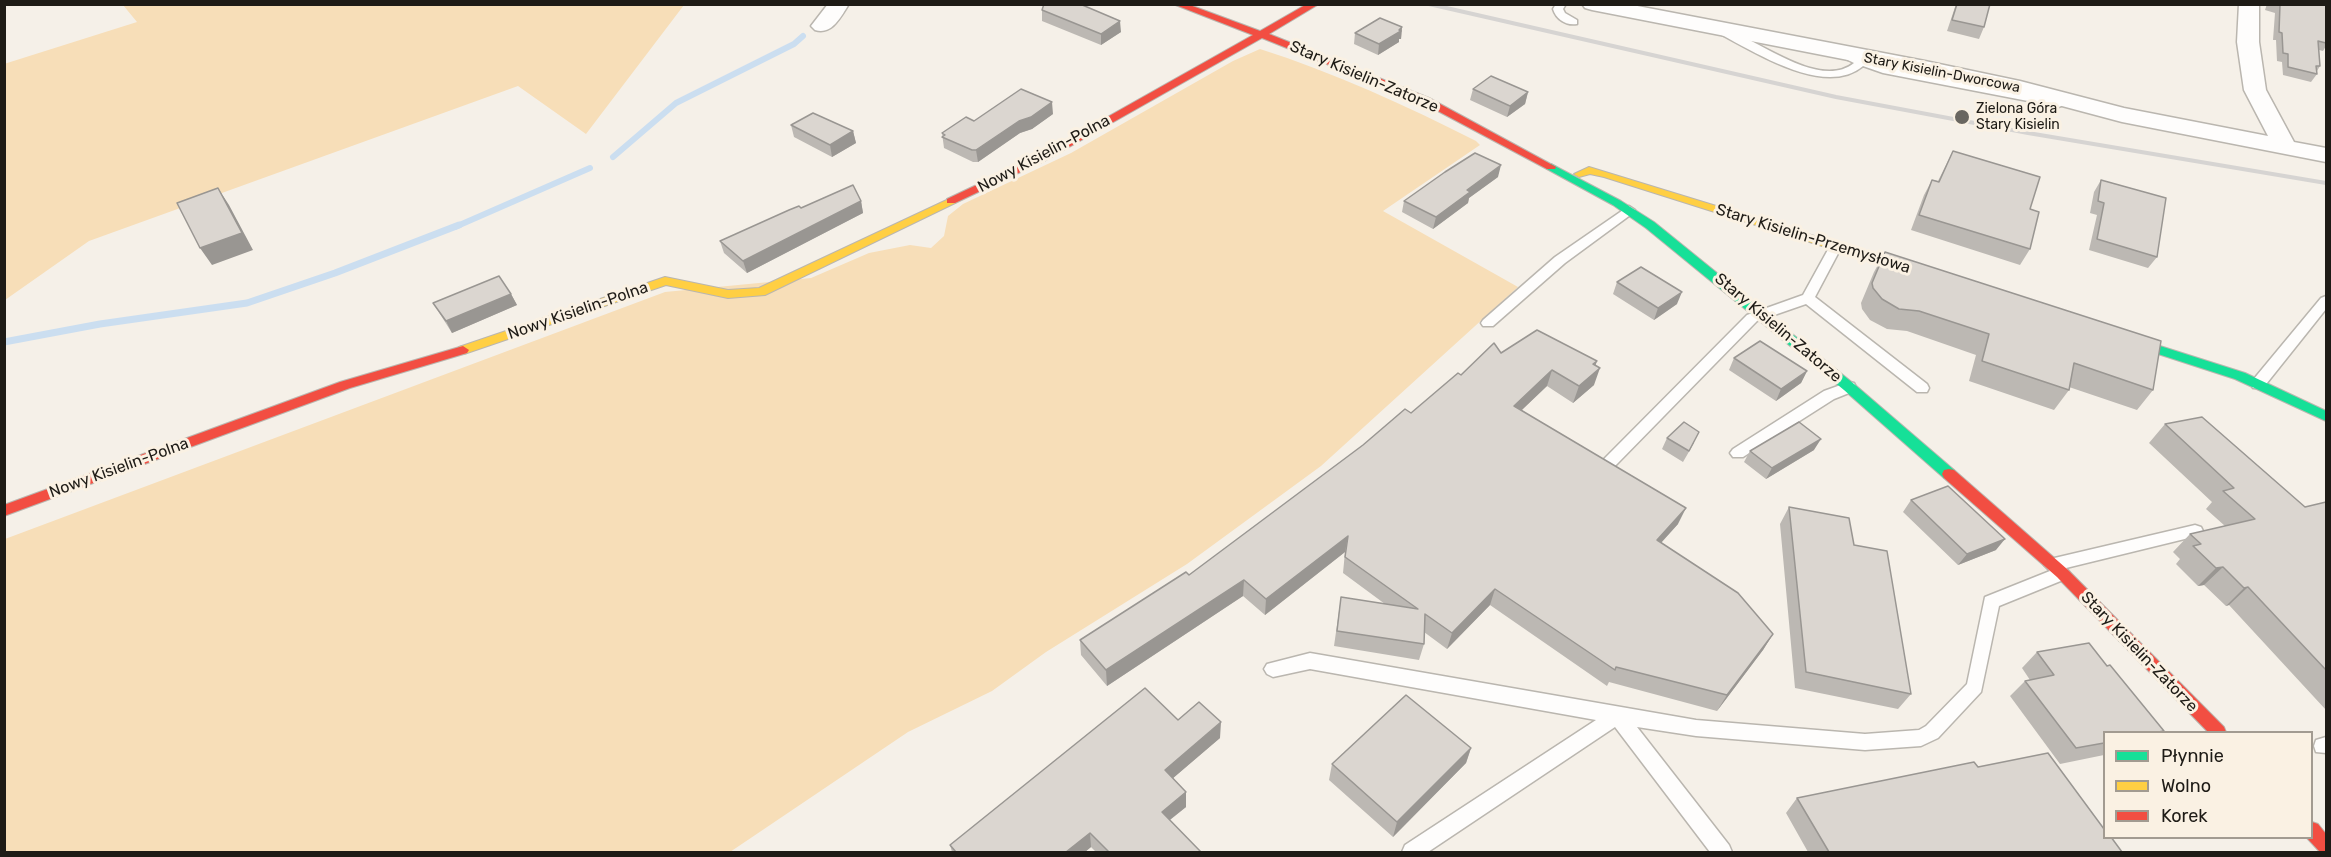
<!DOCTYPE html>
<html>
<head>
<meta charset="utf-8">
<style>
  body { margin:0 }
  #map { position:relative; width:2331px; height:857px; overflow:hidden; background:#f5f0e8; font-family:Rubik,sans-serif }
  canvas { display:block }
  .frame { position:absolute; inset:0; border:6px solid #1e1b16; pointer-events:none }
  .legend { position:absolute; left:2103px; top:731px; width:210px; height:108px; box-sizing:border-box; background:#faf1e3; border:2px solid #a29b91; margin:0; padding:8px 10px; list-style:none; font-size:18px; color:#1e1b16 }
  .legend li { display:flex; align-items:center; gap:12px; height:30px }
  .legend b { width:30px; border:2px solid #a29b91 }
</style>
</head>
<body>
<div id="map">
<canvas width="2331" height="857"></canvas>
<div class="frame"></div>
<ul class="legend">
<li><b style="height:8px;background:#16e098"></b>Płynnie</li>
<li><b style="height:8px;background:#ffcf43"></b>Wolno</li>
<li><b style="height:8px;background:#f24e42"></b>Korek</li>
</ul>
</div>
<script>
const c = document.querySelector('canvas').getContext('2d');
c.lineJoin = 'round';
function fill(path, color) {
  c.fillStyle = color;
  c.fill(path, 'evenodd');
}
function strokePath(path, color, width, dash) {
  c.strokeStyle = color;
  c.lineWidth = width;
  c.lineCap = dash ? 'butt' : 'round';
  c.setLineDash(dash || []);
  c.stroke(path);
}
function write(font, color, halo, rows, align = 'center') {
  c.font = font + ' Rubik,sans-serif';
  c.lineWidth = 6;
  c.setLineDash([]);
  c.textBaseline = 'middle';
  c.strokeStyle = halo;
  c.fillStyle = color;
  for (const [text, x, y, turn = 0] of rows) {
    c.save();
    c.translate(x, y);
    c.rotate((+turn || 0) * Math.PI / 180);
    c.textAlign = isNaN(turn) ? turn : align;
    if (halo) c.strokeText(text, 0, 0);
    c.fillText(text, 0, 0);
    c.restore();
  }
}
const green = new Path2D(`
  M123 5H684L586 134 518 86 89 241 5 300 4 64 137 22Z
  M1260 49C1335 73 1405 105 1476 141L1480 145 1383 211 1518 287 1321 466 1187 564 1046 652 992 691 908 732 730 852H5V539L665 292 811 278 869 253 910 245 931 248 944 236 948 216 963 204 1071 153 1233 61Z`);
const streamFar1 = new Path2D(`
  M613 157 676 103 794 44 803 36
  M455 227 590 168`);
const stream = new Path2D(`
  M4 342 100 324 247 303 335 273 459 225`);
const lane = new Path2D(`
  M1556 4H1566L1563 9 1565 13 1577 20V24C1566 26 1556 19 1553 9Z
  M1722 28C1757 38 1819 91 1854 63L1840 56 1845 53 1886 67 2059 101 2065 104 2059 107 1883 73 1863 66C1825 98 1755 52 1718 33V29Z
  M1629 206 1635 210 1633 213 1565 263 1493 326H1483L1481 323 1483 320 1555 257Z
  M1836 242 1842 246 1815 297 1927 384 1929 388 1927 392H1917L1806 304 1757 321 1615 466H1605L1602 462 1605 458 1747 315 1803 295 1830 246Z
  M2326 296V309L2263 388H2253L2251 384 2253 380 2321 298Z
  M1849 382 1854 383 1856 387 1854 391 1834 399 1743 457H1733L1730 453 1733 449 1824 391Z
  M2195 525 2201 527 2203 531 2201 535 2066 568 2070 573 2068 578 1999 606 1981 692 1938 738 1921 746 1865 750 1696 736 1637 727 1729 845 1732 852H1710L1615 727 1428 852H1402L1405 845 1596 720 1310 669 1273 677 1267 674 1264 669 1267 664 1310 653 1696 720 1865 734 1919 730 1926 726 1967 684 1985 597 2050 571 2044 565 2046 560Z
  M2326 737V753L2316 752 2314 746 2316 740Z`);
const street = new Path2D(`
  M828 4H849C840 18 832 35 815 30L811 26Z
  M1582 4H1627L1925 61 2020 81 2124 108 2268 136 2244 90 2237 42 2239 4H2259V42L2266 90 2294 142 2326 148V162L2122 122 2017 94 1925 75 1592 10 1585 8Z`);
const fast = new Path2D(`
  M1551 164 1621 201 1654 222 1854 384 1954 470 1956 474 1954 478H1944L1844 390 1646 228 1613 205 1547 169 1546 167Z
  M2116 332 2245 373 2326 411V421L2235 379 2112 339 2110 336Z`);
const slow = new Path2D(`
  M1589 167 1925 270 1927 273 1921 277 1917 276 1604 177 1590 174 1579 177 1574 174Z
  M951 198 957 201 955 203 765 295 728 298 666 285 467 353 463 354 457 350 459 347 665 277 728 290 759 288Z`);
const jam = new Path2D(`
  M1173 4H1187L1260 31 1307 4H1319L1269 34 1429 98 1556 167 1555 169H1547L1421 102 1262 38 1048 159 955 203H947V199L1040 155 1253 35Z
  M463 346 469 350 467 353 350 388 4 516V505L340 382Z
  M1949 469 1954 470 2067 569 2224 727 2226 732H2208L2057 577 1944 478 1942 474 1944 470Z
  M2312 822 2318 824 2326 834V852H2320L2307 838H2312Z`);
const rail = new Path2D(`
  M1429 4 1836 97 2028 133 2326 183`);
const wall = new Path2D(`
  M1956 4H1990L1984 27 1979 39 1947 31Z
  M2267 4H2326V46L2323 51 2319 50 2320 66 2317 71V74L2311 82 2283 75 2282 62 2277 61 2276 40H2273L2275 13 2265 10Z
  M1042 10 1121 32 1101 45 1042 21Z
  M1402 27 1401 39H1399V42L1378 55 1354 44 1355 33Z
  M1473 89 1528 92 1525 104 1507 117 1470 100Z
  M1053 114 1032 129 1020 133 978 162H973L944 148 942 133 974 121Z
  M791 125 853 131 856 143 832 157 794 137Z
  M1953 151 2030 209V249L2020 265 1911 230 1924 195 1932 180 1938 181Z
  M1498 177 1469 198 1468 203 1433 229 1402 212 1404 201Z
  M2101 180 2157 257 2148 268 2089 250 2097 215 2090 213 2094 192Z
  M861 201 863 213 747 273 724 253 720 241 801 208Z
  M1885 252 2153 390 2137 410 2069 387V390L2054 410 1969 381 1976 355 1907 331 1887 329 1870 320 1862 309 1861 303 1874 272Z
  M1617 282 1677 304 1654 320 1613 294Z
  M511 294 517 305 452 333 433 303Z
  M1501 353 1597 361 1595 366 1594 385 1573 403 1547 386 1522 410 1678 524 1661 543 1773 634 1763 650 1717 711 1609 682 1607 686 1490 605 1447 649 1424 632V644L1419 660 1334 646 1341 597 1385 604 1343 573 1345 552 1265 615 1243 596 1107 686 1081 655 1080 640 1189 575 1411 413 1461 375Z
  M1734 358 1807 371 1801 383 1776 401 1729 370Z
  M2165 424 2305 507 2326 502V710L2229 605 2226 606 2204 585 2198 586 2176 564 2180 559 2173 552 2190 534 2225 526 2206 509 2212 502 2149 443Z
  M1667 438 1694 443 1683 462 1662 449Z
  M1814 450 1766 479 1744 462 1750 451Z
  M1911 500 1996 550 1958 565 1903 512Z
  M1789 507 1854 545 1911 694 1898 709 1795 688 1780 524Z
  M2037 652 2107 666 2164 731 2163 732H2104V755L2060 764 2010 696 2025 681 2030 680 2022 668Z
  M1178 720 1220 738 1173 778 1186 792V807L1170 820 1201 852H1096L1091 847 1085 852H952L950 845Z
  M1471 748 1466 763 1393 837 1329 780 1332 764Z
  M1978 767 2122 852H1808L1786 813 1797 798Z`);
const shadedWall = new Path2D(`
  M1120 21 1121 32 1101 45V34Z
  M1402 27 1401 39H1399V42L1378 55 1379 44Z
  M1528 92 1525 104 1507 117 1510 106Z
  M1052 102 1053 114 1032 129 1020 133 978 162 976 150 1019 121Z
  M853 131 856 143 832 157 830 145Z
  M1501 165 1498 177 1469 198 1468 203 1433 229 1436 217 1467 190Z
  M218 188 229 205 253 250 212 265 200 248Z
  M861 201 863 213 747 273 743 261Z
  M1682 292 1677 304 1654 320 1658 308Z
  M511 294 517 305 452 333 446 321Z
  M1597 361 1592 375 1600 368 1594 385 1573 403 1579 386 1593 364Z
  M1552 370 1547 386 1509 422 1514 406Z
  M1807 371 1801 383 1776 401 1781 389Z
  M1821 439 1814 450 1766 479 1772 468Z
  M1686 508 1678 524 1649 556 1657 540Z
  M1348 536 1345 552 1265 615 1266 599Z
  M2005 539 1996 550 1958 565 1967 554Z
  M2223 567 2204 585 2198 586 2216 568Z
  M1244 580 1243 596 1107 686 1106 670Z
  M2248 587 2229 605 2226 606 2244 588Z
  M1495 589 1490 605 1447 649 1452 633Z
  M1773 634 1763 650 1717 711 1727 695Z
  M1221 722 1220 738 1165 785V770Z
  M1471 748 1466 763 1393 837 1397 822Z
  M1186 792V807L1162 826V812Z
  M1090 833 1091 847 1085 852H1066Z`);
const building = new Path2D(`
  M1044 4H1080L1120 21 1101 34 1042 10Z
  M1957 4H1990L1984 27 1952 20Z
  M2277 4H2326V43L2318 41 2320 66H2316L2317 74 2288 67V54L2283 53 2282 33 2279 32 2280 5Z
  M1380 18 1402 27 1399 30 1401 31 1379 44 1355 33Z
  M1491 76 1528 92 1510 106 1473 89Z
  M1021 89 1052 102 1031 117 1019 121 976 150H972L942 137 945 135 942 133 966 117 974 121Z
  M813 113 853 131 830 145 791 125Z
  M1953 151 2040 177 2030 209 2039 212 2030 249 1919 215 1932 180 1939 182Z
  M1475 153 1501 165 1467 190 1470 192 1436 217 1404 201 1445 172Z
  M2101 180 2166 198 2157 257 2097 239 2104 203 2098 201Z
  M853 185 861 201 743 261 720 241 789 210 799 206 801 208Z
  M218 188 242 233 200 248 177 203Z
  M1885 252 2161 341 2153 390 2074 363 2069 390 1982 361 1989 334 1919 311 1899 309 1882 299 1873 288 1872 283Z
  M1641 267 1682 292 1658 308 1617 282Z
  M499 276 511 294 446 321 433 303Z
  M1537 330 1597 361 1593 364 1600 368 1579 386 1552 370 1514 406 1686 508 1657 540 1738 593 1773 634 1727 695 1616 667 1615 670 1495 589 1452 633 1425 614 1424 644 1337 631 1341 597 1418 609 1345 557 1348 536 1266 599 1244 580 1106 670 1080 640 1186 572 1189 575 1363 445 1405 409 1411 413 1458 373 1461 375 1494 343 1501 353Z
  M1760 341 1807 371 1781 389 1734 358Z
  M2202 417 2305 507 2326 502V670L2248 587 2244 588 2223 567 2216 568 2193 546 2201 544 2190 534 2255 519 2223 491 2234 488 2165 424Z
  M1684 422 1699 432 1689 451 1667 438Z
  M1799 422 1821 439 1772 468 1750 451Z
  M1948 486 2005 539 1967 554 1911 500Z
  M1789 507 1849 518 1854 545 1887 551 1911 694 1806 672Z
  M2089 643 2107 666 2110 665 2164 731 2158 732H2104V743L2076 748 2025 681 2054 675 2037 652Z
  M1145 688 1178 720 1199 702 1221 722 1165 770 1186 792 1162 812 1201 852H1109L1090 833 1066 852H956L950 845Z
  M1406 695 1471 748 1397 822 1332 764Z
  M2048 753 2104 829V837H2111L2122 852H1829L1797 798 1974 762 1978 767Z`);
const markers = [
  [1962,117,8,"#696660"]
];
const farStreetnames = [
  ["Stary Kisielin-Dworcowa",1942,73,11]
];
const farPoinames = [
  ["Zielona Góra",1976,109],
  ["Stary Kisielin",1976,125]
];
const streetNames = [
  ["Stary Kisielin-Zatorze",1364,77,23],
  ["Nowy Kisielin-Polna",1044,154,-28],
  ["Stary Kisielin-Przemysłowa",1813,239,17],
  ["Nowy Kisielin-Polna",578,311,-19],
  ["Stary Kisielin-Zatorze",1778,328,40],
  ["Nowy Kisielin-Polna",119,468,-20],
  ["Stary Kisielin-Zatorze",2139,652,46]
];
fill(green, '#f7deb8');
strokePath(streamFar1, '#cbdef0', 6);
strokePath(stream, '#cbdef0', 7);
strokePath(lane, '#bab6af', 3);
strokePath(street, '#bab6af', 3);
strokePath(fast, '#bab6af', 2);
strokePath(slow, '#bab6af', 2);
strokePath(jam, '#bab6af', 2);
fill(lane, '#fefdfc');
fill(street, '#fefdfc');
fill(fast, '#16e098');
fill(slow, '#ffcf43');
fill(jam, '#f24e42');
strokePath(rail, '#d6d4d2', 4);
fill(wall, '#bcb8b3');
fill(shadedWall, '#999692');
fill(building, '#dbd6d0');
strokePath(building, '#999692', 1.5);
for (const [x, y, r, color] of markers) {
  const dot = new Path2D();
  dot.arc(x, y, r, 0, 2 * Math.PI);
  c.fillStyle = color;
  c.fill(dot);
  strokePath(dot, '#faf1e3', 2);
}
write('14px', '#1e1b16', '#faf1e3', farStreetnames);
write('14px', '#1e1b16', '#faf1e3', farPoinames, 'left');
write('16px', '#1e1b16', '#faf1e3', streetNames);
</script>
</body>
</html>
